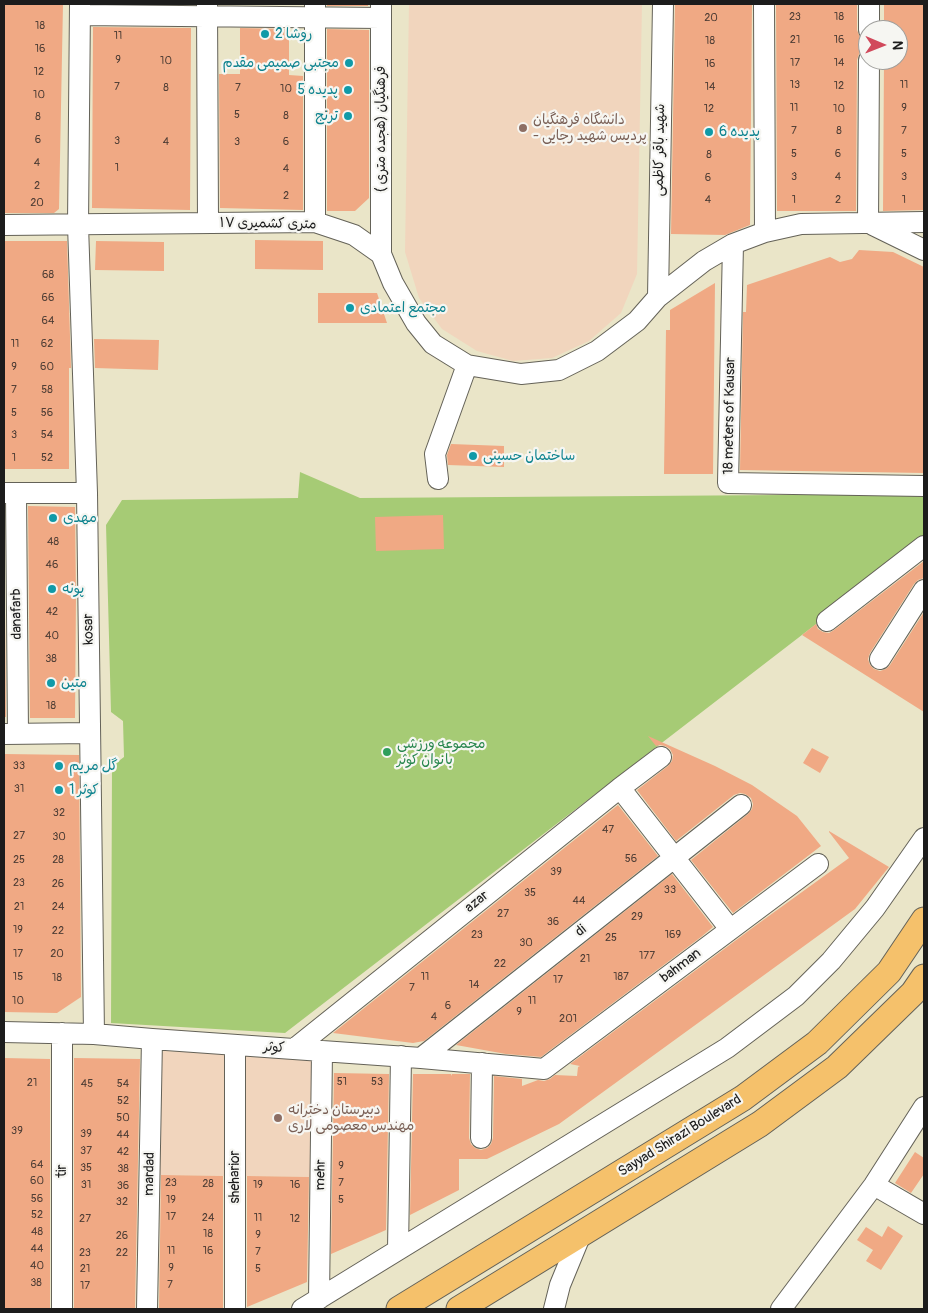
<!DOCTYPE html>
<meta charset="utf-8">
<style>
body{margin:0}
#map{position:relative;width:928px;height:1313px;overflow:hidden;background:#eae5c8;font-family:Pangolin,sans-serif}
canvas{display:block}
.frame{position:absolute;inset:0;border:5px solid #1c1c1c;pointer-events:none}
.north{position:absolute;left:858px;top:20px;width:50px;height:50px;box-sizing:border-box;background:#f6f6f2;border:1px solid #9f9f9c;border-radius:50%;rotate:91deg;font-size:14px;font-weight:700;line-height:20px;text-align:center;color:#1c1c1c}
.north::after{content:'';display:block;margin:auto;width:18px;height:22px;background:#d1495b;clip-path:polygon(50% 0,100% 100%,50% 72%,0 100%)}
</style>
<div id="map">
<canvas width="928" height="1313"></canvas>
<div class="frame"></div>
<div class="north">N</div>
</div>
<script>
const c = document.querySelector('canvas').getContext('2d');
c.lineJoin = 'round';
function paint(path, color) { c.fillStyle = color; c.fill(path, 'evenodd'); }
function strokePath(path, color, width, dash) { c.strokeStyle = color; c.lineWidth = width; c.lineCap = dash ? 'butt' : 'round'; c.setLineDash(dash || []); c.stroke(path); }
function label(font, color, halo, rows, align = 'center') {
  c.font = font + ' Pangolin,"Playpen Sans Arabic",sans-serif'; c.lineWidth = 4.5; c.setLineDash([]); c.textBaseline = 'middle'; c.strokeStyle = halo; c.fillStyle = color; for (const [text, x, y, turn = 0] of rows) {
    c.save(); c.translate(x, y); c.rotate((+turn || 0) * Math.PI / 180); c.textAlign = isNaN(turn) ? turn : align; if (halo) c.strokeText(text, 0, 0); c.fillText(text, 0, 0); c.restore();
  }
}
const built = new Path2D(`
 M409 4H642L637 274 621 313 589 341 552 358 513 361 477 351 442 329 419 298 405 252Z
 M164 1051 227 1053V1176L153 1175 156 1057Z
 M249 1054 315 1056 314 1177 240 1176 242 1060Z`);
const green = new Path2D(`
 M300 472 360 498 924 494V541L285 1033 111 1023 112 766 124 757 123 721 111 712 106 525 122 500 298 498Z`);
const building = new Path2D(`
 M4 4H63L59 209 54 213H4Z
 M327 4H368V6H327Z
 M675 4H752L750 225 725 235 671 234Z
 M776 4H857V30L859 35 861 39V52L859 54 857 60 856 211H777Z
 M884 4H924V210L883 211 884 60H898V30H884Z
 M93 27 191 28 190 210 92 208Z
 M240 28 289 29V75L303 76V210L220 208 219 74H240Z
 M327 29 369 30V198L355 211H327Z
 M255 240 323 241V270L255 269Z
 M4 241H67L71 368H69V469H4Z
 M96 241 164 242V271L95 270Z
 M859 250 893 252 924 267V473L740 470 743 312H746L747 285 830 257 840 262 852 259Z
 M715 283 713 474H664L666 330H670V310Z
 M318 293H377L387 323H318Z
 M94 339 159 340 158 370 95 368Z
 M451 444 504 446V467L448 465 447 455Z
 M4 506 6 717H4Z
 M28 506 75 507 76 596 75 718H30Z
 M443 515 444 549 376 551 375 517Z
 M924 561V578L918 580 914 584 870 653 868 659 870 665 874 669 880 671 886 669 890 665 924 612V712L802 635 816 624 818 629 823 632 829 633 834 630Z
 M648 736 715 766 752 785 797 816 821 846 733 913 691 860 748 814 752 809 753 804 751 798 745 794 740 793 734 795 676 841 637 790 668 766 672 761 673 755 670 749 665 746 660 745 656 746Z
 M812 748 829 757 820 773 803 763Z
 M4 754 79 755 81 997 57 1013 4 1012Z
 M618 805 658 856 424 1041 413 1043 333 1033Z
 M829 831 889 867 855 909 559 1124 487 1159H459V1190L410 1215 413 1074H451L452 1076V1074H470L469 1138 471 1144 475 1148 481 1150 487 1148 491 1144 493 1138 494 1076 522 1079V1086L538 1080 544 1081 550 1079 555 1075 577 1076 578 1067 580 1066 570 1064 755 926 849 858 829 832Z
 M672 874 713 927 701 937 541 1057 506 1054 456 1045Z
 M4 1058 50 1059V1309H4Z
 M74 1058 140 1059 135 1309H74Z
 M334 1073 389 1074 386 1230 331 1254Z
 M915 1152 924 1158V1174L911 1193 895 1183Z
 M161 1175 223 1176V1309H159Z
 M247 1176 309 1177 307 1282 247 1307Z
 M888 1226 903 1236 881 1270 866 1261 873 1250 857 1240 866 1227 882 1237Z`);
const minor = new Path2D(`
 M80 4 78 225 87 493 94 1034
 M207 4 208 223
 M315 4V222
 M381 4V254
 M764 4 765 232
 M80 15 381 18
 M869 30V4
 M868 223 869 60
 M4 225 315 222 354 235 381 254 393 283 416 323 433 344 467 365 521 374 559 370 597 351 637 321 658 297 704 261 733 244 765 232 801 224 924 222
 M873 225 924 250
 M733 244 728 483 924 486
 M658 297 663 4
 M438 479 435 454 467 365
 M4 493H87
 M16 493 18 734
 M827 621 924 546
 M880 659 924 590
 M4 734 90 733
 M620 788 730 929
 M4 1032 94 1034 152 1039 421 1058 544 1069 818 864
 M294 1049 620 788 661 757
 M421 1058 741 805
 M481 1138 482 1063
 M874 1185 924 1214
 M398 1250 401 1056
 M319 1299 322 1051
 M62 1309V1033
 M147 1309 152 1039
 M235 1309V1045
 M302 1309 727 1048 796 996 831 961 875 908 924 838
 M554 1309 560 1285 581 1234
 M781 1309 874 1185 924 1107`);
const major = new Path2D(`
 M399 1309 743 1098 817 1043 889 972 924 920
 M459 1309 760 1124 837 1067 913 993 924 977`);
const markers = [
 [265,34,5,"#0f9aa8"],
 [349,63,5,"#0f9aa8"],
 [348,90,5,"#0f9aa8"],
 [348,116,5,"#0f9aa8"],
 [523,128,5,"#8d6e63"],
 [709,132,5,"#0f9aa8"],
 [350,308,5,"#0f9aa8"],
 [473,456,5,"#0f9aa8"],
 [53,518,5,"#0f9aa8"],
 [52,589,5,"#0f9aa8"],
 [51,683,5,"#0f9aa8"],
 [387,752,5,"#2e9e5b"],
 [59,766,5,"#0f9aa8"],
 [59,790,5,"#0f9aa8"],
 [278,1118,5,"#8d6e63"]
];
const numberNames = [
 ["23",795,17],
 ["18",839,17],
 ["20",711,18],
 ["18",40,26],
 ["11",118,36],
 ["21",795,40],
 ["16",839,40],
 ["18",710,41],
 ["16",40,49],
 ["9",118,60],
 ["10",166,61],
 ["17",795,63],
 ["14",839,63],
 ["16",710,64],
 ["12",39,72],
 ["13",795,85],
 ["11",904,85],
 ["12",839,86],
 ["7",117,87],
 ["14",710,87],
 ["8",166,88],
 ["7",238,88],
 ["10",286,89],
 ["10",39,95],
 ["11",794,108],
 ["9",904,108],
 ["12",709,109],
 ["10",839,109],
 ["5",237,115],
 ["8",286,116],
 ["8",38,117],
 ["7",794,131],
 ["8",839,131],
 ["7",904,131],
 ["6",38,140],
 ["3",117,141],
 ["4",166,142],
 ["3",237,142],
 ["6",286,142],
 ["5",794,154],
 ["6",838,154],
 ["5",904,154],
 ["8",709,155],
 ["4",37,163],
 ["1",117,168],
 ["4",286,169],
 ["3",794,177],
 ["4",838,177],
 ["3",904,177],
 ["6",708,178],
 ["2",37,186],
 ["2",286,196],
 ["4",708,200],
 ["1",794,200],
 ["2",838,200],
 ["1",904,200],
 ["20",37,203],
 ["68",48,275],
 ["66",48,298],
 ["64",48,321],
 ["11",15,344],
 ["62",47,344],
 ["9",14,367],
 ["60",47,367],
 ["7",14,390],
 ["58",47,390],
 ["5",14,413],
 ["56",47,413],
 ["3",14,435],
 ["54",47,435],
 ["1",14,458],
 ["52",47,458],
 ["48",53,542],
 ["46",52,565],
 ["42",52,612],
 ["40",52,636],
 ["38",51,659],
 ["18",51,706],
 ["33",19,766],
 ["31",19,789],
 ["32",59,813],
 ["47",608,830],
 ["27",19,836],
 ["30",59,837],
 ["56",631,859],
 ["25",19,860],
 ["28",58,860],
 ["39",556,872],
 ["23",19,883],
 ["26",58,884],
 ["33",670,890],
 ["35",530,893],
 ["44",579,901],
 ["21",19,907],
 ["24",58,907],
 ["27",503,914],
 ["29",637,917],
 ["36",553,922],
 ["19",18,930],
 ["22",58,931],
 ["23",477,935],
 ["169",673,935],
 ["25",611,938],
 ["30",526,943],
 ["17",18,954],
 ["20",57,954],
 ["177",647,956],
 ["21",585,959],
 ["22",500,964],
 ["15",18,977],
 ["11",425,977],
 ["187",621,977],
 ["18",57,978],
 ["17",558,980],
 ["14",474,985],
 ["7",412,988],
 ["10",18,1001],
 ["11",532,1001],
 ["6",448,1006],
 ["9",519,1012],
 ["4",434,1017],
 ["201",568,1019],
 ["51",342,1082],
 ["53",377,1082],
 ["21",32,1083],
 ["45",87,1084],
 ["54",123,1084],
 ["52",123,1101],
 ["50",123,1118],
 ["39",17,1131],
 ["39",86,1134],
 ["44",123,1135],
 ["37",86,1151],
 ["42",123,1152],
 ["64",37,1165],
 ["9",341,1166],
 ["35",86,1168],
 ["38",123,1169],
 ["60",37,1181],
 ["23",171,1183],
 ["7",341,1183],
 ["28",208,1184],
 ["31",86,1185],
 ["19",258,1185],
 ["16",295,1185],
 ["36",123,1186],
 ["56",37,1199],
 ["19",171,1200],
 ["5",341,1200],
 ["32",122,1202],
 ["52",37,1215],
 ["17",171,1217],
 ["24",208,1218],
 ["11",258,1218],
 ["27",85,1219],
 ["12",295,1219],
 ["48",37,1232],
 ["18",208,1234],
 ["9",258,1235],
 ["26",122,1236],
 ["44",37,1249],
 ["11",171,1251],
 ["16",208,1251],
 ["7",258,1252],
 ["23",85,1253],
 ["22",122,1253],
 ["40",37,1266],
 ["9",171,1268],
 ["21",85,1269],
 ["5",258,1269],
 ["38",36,1283],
 ["7",170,1285],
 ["17",85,1286]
];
const cultureNames = [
 ["روشا 2",275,34],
 ["مجتبی صمیمی مقدم",339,63,"right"],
 ["پدیده 5",338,90,"right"],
 ["ترنج",338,116,"right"],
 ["پدیده 6",719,132],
 ["مجتمع اعتمادی",360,308],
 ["ساختمان حسینی",483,456],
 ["مهدی",63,518],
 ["پونه",62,589],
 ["متین",61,683],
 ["گل مریم",69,766],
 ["کوثر 1",69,790]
];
const educationNames = [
 ["دانشگاه فرهنگیان",533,120],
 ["- پردیس شهید رجایی",533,136],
 ["دبیرستان دخترانه",288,1110],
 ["مهندس معصومی لاری",288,1126]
];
const streetNames = [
 ["فرهنگیان (هجده متری )",381,129,-90],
 ["شهید باقر کاظمی",660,150,-89],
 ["۱۷ متری کشمیری",268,224,1],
 ["18 meters of Kausar",730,416,-89],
 ["danafarb",17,614,-91],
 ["kosar",89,629,-91],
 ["azar",477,902,-39],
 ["di",581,931,-38],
 ["bahman",681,966,-37],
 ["کوثر",274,1048,4],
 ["Sayyad Shirazi Boulevard",680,1136,-32],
 ["tir",62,1171,-90],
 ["mardad",150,1174,-89],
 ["mehr",321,1175,-89],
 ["sheharior",235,1177,-90]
];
const leisureNames = [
 ["مجموعه ورزشی",397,744],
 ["بانوان کوثر",397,760]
];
paint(built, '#f1d5bd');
paint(green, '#a6cb75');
paint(building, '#f0a984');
strokePath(minor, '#646258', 22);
strokePath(major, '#646258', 27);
strokePath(minor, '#fff', 20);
strokePath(major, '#f5c16b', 25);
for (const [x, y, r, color] of markers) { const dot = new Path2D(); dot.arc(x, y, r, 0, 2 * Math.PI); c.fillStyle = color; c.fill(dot); strokePath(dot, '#f6f6f2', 2); }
label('11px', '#513f36', null, numberNames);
label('14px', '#0d838f', '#f6f6f2', cultureNames, 'left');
label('14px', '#785e54', '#f6f6f2', educationNames, 'left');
label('14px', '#1c1c1c', '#f6f6f2', streetNames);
label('14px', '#27864d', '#f6f6f2', leisureNames, 'left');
</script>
